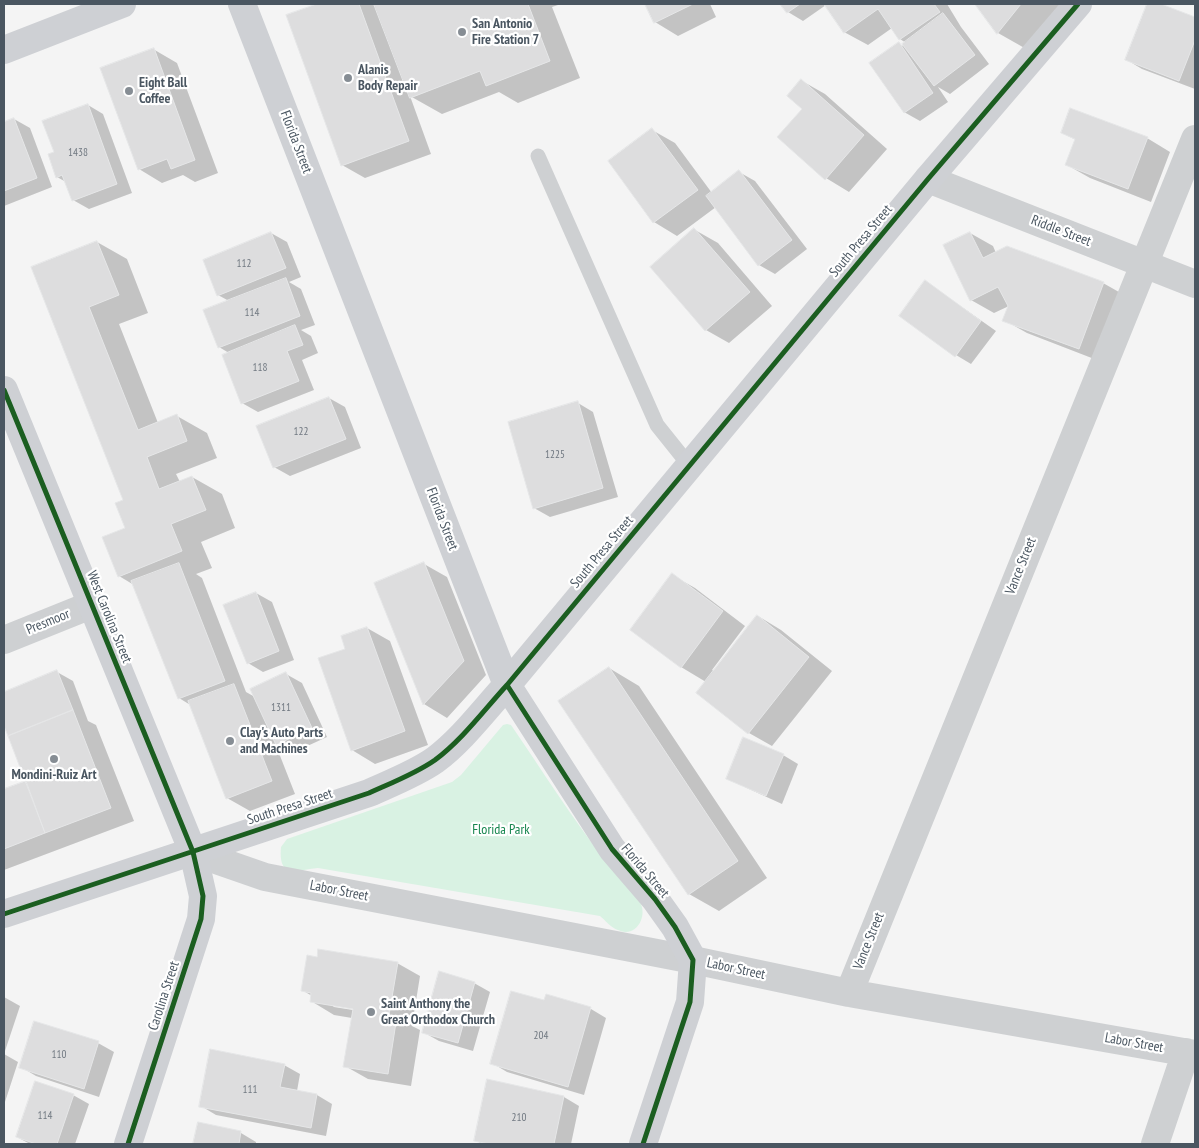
<!DOCTYPE html>
<style>
body{margin:0}
#map{position:relative;width:1199px;height:1148px;overflow:hidden;background:#f4f4f4;font-family:"PT Sans Narrow",sans-serif}
canvas{display:block}
.frame{position:absolute;inset:0;border:5px solid #4a5661;pointer-events:none}
</style>
<div id="map">
<canvas width="1199" height="1148"></canvas>
<div class="frame"></div>
</div>
<script>
const c = document.querySelector('canvas').getContext('2d');
c.lineJoin = 'round';
function paint(path, color) { c.fillStyle = color; c.fill(path, 'evenodd'); }
function strokePath(path, color, width, dash) { c.strokeStyle = color; c.lineWidth = width; c.lineCap = dash ? 'butt' : 'round'; c.setLineDash(dash || []); c.stroke(path); }
function label(font, color, halo, rows, align = 'center') {
  c.font = font + ' "PT Sans Narrow",sans-serif'; c.lineWidth = 4.5; c.setLineDash([]); c.textBaseline = 'middle'; c.strokeStyle = halo; c.fillStyle = color; for (const [text, x, y, turn = 0] of rows) {
    c.save(); c.translate(x, y); c.rotate((+turn || 0) * Math.PI / 180); c.textAlign = isNaN(turn) ? turn : align; if (halo) c.strokeText(text, 0, 0); c.fillText(text, 0, 0); c.restore();
  }
}
const green = new Path2D(`
 M507 724 511 725C542 770 571 817 605 860 615 872 636 890 641 904 647 919 635 938 618 930 611 928 605 920 600 916L318 868C297 870 278 880 281 847L287 839 452 782 461 775 503 725Z`);
const shadow = new Path2D(`
 M320 4H561L552 7 580 78 518 103 499 92 442 114 410 96 431 154 365 178 342 165 288 16Z
 M646 4H710L716 17 678 36 655 22Z
 M782 4H947L961 27 989 64 950 94 938 87 948 102 920 121 904 112 899 44 902 46 906 43 900 39 892 28 868 45 844 32 826 5 803 21 788 12Z
 M977 4H1065L1028 50 998 33Z
 M1149 4H1158L1195 18V89L1142 69 1127 60Z
 M153 49 177 63 218 173 195 182 183 175 162 183 139 169Z
 M802 81 825 94 887 149 849 192 826 178 803 109Z
 M88 105 103 114 132 193 89 209 73 200 66 182 57 177 56 152Z
 M14 119 30 128 52 187 4 206V123Z
 M652 130 675 143 712 193 739 172 755 181 807 249 775 274 759 265 716 207 677 236 654 222Z
 M1062 133 1147 138 1170 152 1151 202 1090 178 1067 165 1076 140Z
 M695 230 718 243 772 306 729 343 706 330Z
 M271 233 287 242 301 277 289 282 301 289 315 325 301 330 311 336 318 353 302 360 314 390 258 412 242 403 229 353 219 347 229 301 218 295Z
 M970 233 993 246 996 253 1103 283 1126 296 1102 362 1027 333 1004 320 1009 306 994 313 971 300Z
 M97 242 127 259 148 313 119 324 158 423 177 416 207 433 217 458 176 474 180 482 192 477 222 494 235 528 201 542 212 568 196 574 202 578 246 692 255 697 286 674 302 683 327 737 292 753 275 743 295 794 250 811 227 798 192 706 179 698 134 585 119 576 127 529 125 500 33 268Z
 M925 281 996 331 971 364 956 355Z
 M329 398 345 407 361 448 290 476 274 467Z
 M578 403 593 412 618 497 550 517 534 508Z
 M424 564 447 577 486 675 447 718 424 704 376 583Z
 M672 575 695 588 745 626 712 670 714 671 758 616 781 630 832 671 772 746 749 733 706 682 681 667Z
 M256 593 272 602 294 660 263 672 248 663Z
 M367 628 390 641 428 745 375 764 352 750 347 650Z
 M609 668 639 686 767 878 719 911 689 894Z
 M57 672 73 681 88 721 96 725 134 821 4 870V791L28 782 4 723V694Z
 M783 755 798 764 782 804 727 779Z
 M397 963 420 976 412 1026 420 1030 411 1086 368 1079 345 1066 352 1018 334 1015 311 1001 312 996 302 990ZM331 1004 359 1009V1011L334 1007Z
 M474 983 490 992 473 1051 439 1041 423 1032Z
 M546 996 591 1009 606 1018 584 1095 507 1072 492 1063 544 1002Z
 M4 997 20 1006 4 1054 18 1062 4 1105Z
 M98 1043 114 1052 99 1097 36 1076 21 1067Z
 M284 1065 300 1074 297 1091 317 1095 332 1104 326 1136 216 1115 201 1106Z
 M73 1095 89 1104 75 1144H30L17 1137Z
 M564 1097 579 1106 571 1144H482L475 1140Z
 M199 1124 241 1133 256 1142V1144H195Z`);
const building = new Path2D(`
 M317 4H359L409 141 341 166 286 15Z
 M374 4H528L550 61 486 86 480 71 410 98Z
 M645 4H693L654 23Z
 M780 4H800L787 13Z
 M824 4H934L940 12 899 40 878 9 844 33Z
 M975 4H1021L997 34Z
 M1147 4H1161L1195 17V40L1179 81 1125 60Z
 M943 13 975 55 934 86 902 44Z
 M899 42 933 93 904 113 869 63Z
 M154 48 195 160 171 169 167 159 138 170 100 68Z
 M801 79 864 135 825 180 777 137 802 109 787 96Z
 M88 104 117 184 72 201 62 175 56 178 48 154 54 152 42 121Z
 M1070 108 1148 137 1128 189 1065 165 1075 139 1061 133Z
 M14 118 37 178 4 191V122Z
 M652 128 698 190 653 223 608 161Z
 M739 170 792 240 758 266 706 196Z
 M694 228 750 292 705 331 650 267Z
 M271 232 286 268 217 296 203 260Z
 M970 232 983 258 1007 246 1104 282 1079 349 1002 321 1008 306 998 287 970 301 943 245Z
 M97 241 119 295 89 307 138 430 177 414 187 441 147 457 159 489 192 476 206 510 171 524 182 551 118 577 102 537 125 528 115 503 123 500 31 267Z
 M286 278 300 316 218 348 203 310Z
 M925 280 981 321 955 357 899 316Z
 M295 325 303 345 287 351 299 381 241 404 222 355Z
 M329 397 346 439 273 468 256 426Z
 M578 401 603 488 533 509 508 422Z
 M424 562 464 661 423 705 374 583Z
 M179 563 225 681 178 699 131 581Z
 M672 573 723 611 681 668 630 630Z
 M256 592 279 651 247 664 223 605Z
 M757 615 809 657 748 734 696 693Z
 M367 627 405 731 351 751 318 658 345 649 341 636Z
 M609 667 738 861 688 895 558 701Z
 M57 670 73 710 8 736 4 726V692Z
 M286 672 312 728 276 745 250 689Z
 M234 684 272 781 226 799 188 701Z
 M73 710 111 808 45 833 8 736Z
 M743 737 784 754 766 796 726 779Z
 M26 781 45 833 4 849V789Z
 M318 949 398 962 389 1015 397 1016 388 1074 343 1067 353 1009 310 1002 311 993 301 991 307 955 317 957Z
 M439 971 475 982 458 1043 422 1033Z
 M511 991 544 1000 546 994 591 1007 568 1087 490 1064Z
 M34 1021 99 1041 84 1089 19 1068Z
 M210 1049 285 1064 280 1087 317 1094 311 1128 199 1107Z
 M487 1079 564 1096 554 1144H489L474 1141Z
 M35 1081 74 1094 57 1144H36L16 1137Z
 M198 1122 241 1131 239 1144H193Z`);
const lane = new Path2D(`
 M538 156 657 425 689 465`);
const street = new Path2D(`
 M928 179 1195 284
 M4 640 91 605
 M193 852 265 877 693 960 849 993 1195 1054
 M849 993 1195 139
 M1155 1144 1186 1052`);
const secondary = new Path2D(`
 M242 4 507 685 612 849 655 899 675 927 693 960 690 1002 643 1144
 M4 50 122 4
 M4 390 193 852 203 896 201 919 128 1144
 M4 914 369 793C391 783 415 774 435 760 462 740 484 710 507 685L928 179 1078 4`);
const cycleway = new Path2D(`
 M4 390 193 852 203 896 201 919 128 1144
 M507 685 612 849 655 899 675 927 693 960 690 1002 643 1144
 M4 914 369 793C391 783 415 774 435 760 462 740 484 710 507 685L928 179 1078 4`);
const markers = [
 [462,32,5,"#868d94"],
 [348,78,5,"#868d94"],
 [129,91,5,"#868d94"],
 [230,741,5,"#868d94"],
 [54,759,5,"#868d94"],
 [371,1012,5,"#868d94"]
];
const numberNames = [
 ["1438",78,153],
 ["112",244,264],
 ["114",252,313],
 ["118",260,368],
 ["122",301,432],
 ["1225",555,455],
 ["1311",281,708],
 ["204",541,1036],
 ["110",59,1055],
 ["111",250,1090],
 ["114",45,1116],
 ["210",519,1118]
];
const poiNames = [
 ["San Antonio",472,24],
 ["Fire Station 7",472,40],
 ["Alanis",358,70],
 ["Body Repair",358,86],
 ["Eight Ball",139,83],
 ["Coffee",139,99],
 ["Clay's Auto Parts",240,733],
 ["and Machines",240,749],
 ["Mondini-Ruiz Art",54,775,"center"],
 ["Saint Anthony the",381,1004],
 ["Great Orthodox Church",381,1020]
];
const streetNames = [
 ["Florida Street",296,142,69],
 ["Riddle Street",1061,231,21],
 ["South Presa Street",861,241,-50],
 ["Florida Street",442,519,69],
 ["South Presa Street",602,552,-50],
 ["Vance Street",1021,566,-68],
 ["West Carolina Street",109,617,68],
 ["Presmoor",48,622,-22],
 ["South Presa Street",290,807,-18],
 ["Florida Street",645,871,50],
 ["Labor Street",339,891,11],
 ["Vance Street",869,941,-68],
 ["Labor Street",736,969,12],
 ["Carolina Street",164,996,-72],
 ["Labor Street",1134,1043,10]
];
const parkNames = [
 ["Florida Park",501,830]
];
paint(green, '#d9f2e3');
paint(shadow, '#0003');
paint(building, '#ddddde');
strokePath(building, '#e5e6e7', 1);
strokePath(lane, '#ced0d2', 15);
strokePath(street, '#ced0d2', 28);
strokePath(secondary, '#ced0d4', 28);
strokePath(cycleway, '#1b5e20', 5);
for (const [x, y, r, color] of markers) { const dot = new Path2D(); dot.arc(x, y, r, 0, 2 * Math.PI); c.fillStyle = color; c.fill(dot); strokePath(dot, '#fff', 2); }
label('11px', '#707881', null, numberNames);
label('bold 14px', '#4a5661', '#fff', poiNames, 'left');
label('14px', '#4a5661', '#fff', streetNames);
label('14px', '#17864f', '#fff', parkNames);
</script>
